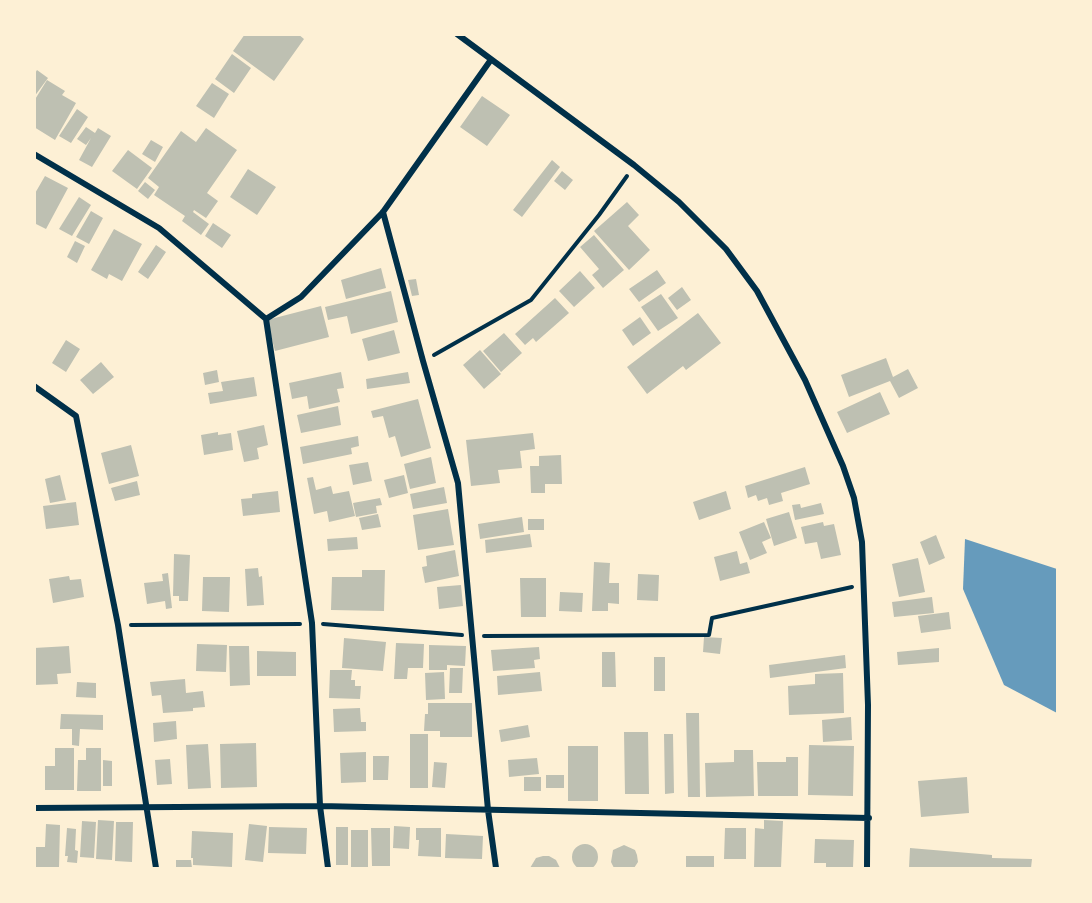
<!DOCTYPE html>
<style>
body{margin:0}
#map{position:relative;width:1092px;height:903px;overflow:hidden;background:#fdf0d5;font-family:Barlow,sans-serif}
canvas{display:block}
.frame{position:absolute;inset:0;border:36px solid #fdf0d5;pointer-events:none}
</style>
<div id="map">
<canvas width="1092" height="903"></canvas>
<div class="frame"></div>
</div>
<script>
const c = document.querySelector('canvas').getContext('2d');
c.lineJoin = 'round';
function paint(path, color) { c.fillStyle = color; c.fill(path, 'evenodd'); }
function strokePath(path, color, width, dash) { c.strokeStyle = color; c.lineWidth = width; c.lineCap = dash ? 'butt' : 'round'; c.setLineDash(dash || []); c.stroke(path); }
const water = new Path2D(`
 M965 539 1057 569V713L1004 685 963 589Z`);
const building = new Path2D(`
 M245 34H298L304 39 274 81 233 51Z
 M232 54 251 68 234 93 215 79Z
 M37 70 48 78 34 97V75Z
 M47 80 65 91 62 95 76 103 55 140 34 127V101Z
 M212 83 229 94 214 118 196 106Z
 M482 96 510 115 487 146 460 127Z
 M77 109 88 117 71 143 59 136Z
 M86 127 95 133 98 128 111 136 92 167 79 160 91 138 86 145 77 139Z
 M206 128 237 150 207 193 218 201 206 218 194 210 193 212 209 224 201 235 182 221 185 216 154 195 159 187 148 178 181 131 196 142Z
 M151 140 163 147 155 162 142 154Z
 M128 150 152 168 137 189 112 171Z
 M552 160 560 167 522 217 513 210Z
 M248 169 276 187 257 215 230 197Z
 M562 171 573 180 565 190 554 181Z
 M45 176 68 188 46 229 34 223V195Z
 M145 182 155 190 148 199 138 191Z
 M79 197 91 205 72 236 59 229Z
 M627 202 639 215 628 226 650 250 629 270 594 231Z
 M91 211 103 218 89 244 76 237Z
 M213 223 231 235 222 248 205 236Z
 M114 229 142 244 122 281 109 274 107 279 91 270Z
 M594 235 624 270 603 288 592 275 599 269 580 247Z
 M75 241 85 246 77 263 67 257Z
 M156 245 166 252 148 279 138 272Z
 M381 268 386 288 346 299 341 280Z
 M657 270 666 283 639 302 629 289Z
 M580 271 595 288 574 307 559 291Z
 M416 279 419 295 412 296 408 280Z
 M682 287 691 300 677 310 668 298Z
 M391 291 398 322 351 334 347 316 328 320 325 307Z
 M661 294 678 318 658 331 641 307Z
 M555 298 569 313 536 342 533 338 525 345 515 334Z
 M321 306 329 337 275 351 267 320Z
 M698 313 721 343 686 370 683 366 647 394 627 367Z
 M640 317 651 333 633 346 622 330Z
 M394 330 400 353 368 361 362 339Z
 M504 333 522 353 501 372 483 351Z
 M66 340 80 349 66 372 52 363Z
 M480 350 501 374 484 389 463 365Z
 M886 358 893 377 908 369 918 388 899 398 890 381 849 397 841 375Z
 M101 362 114 377 93 394 80 380Z
 M217 370 219 382 205 385 203 373Z
 M341 372 344 388 337 389 340 402 309 409 307 396 292 399 289 383Z
 M408 372 410 383 367 389 366 379Z
 M254 377 257 396 210 404 208 393 223 391 221 382Z
 M880 392 890 414 847 433 837 412Z
 M418 399 431 448 401 457 395 436 389 438 383 416 373 418 371 411Z
 M338 406 341 425 301 433 297 415Z
 M264 425 268 445 257 448 259 459 244 462 237 431Z
 M218 432V435L231 433 233 450 204 455 201 435Z
 M533 433 535 449 520 451 522 468 498 470 500 483 471 486 466 440Z
 M358 436 359 446 351 448 352 454 303 464 300 447Z
 M131 445 139 476 109 484 101 453Z
 M561 455 562 484H545V493H531L530 466H539V456Z
 M431 457 436 483 410 489 404 464Z
 M368 462 372 481 353 485 349 465Z
 M805 467 810 484 781 493 783 501 769 505 767 498 758 501 756 495 748 498 745 486Z
 M60 475 66 500 50 503 45 479Z
 M404 475 408 493 389 498 384 480Z
 M313 477 316 490 331 486 333 494 349 491 355 516 329 522 327 511 314 514 307 478Z
 M137 481 140 495 115 501 111 488Z
 M444 487 447 503 413 509 410 494Z
 M278 491 280 512 243 516 241 499 252 498V494Z
 M726 491 731 509 699 520 693 502Z
 M380 498 382 505 376 506 377 513 356 517 353 503Z
 M76 502 79 525 46 529 43 506Z
 M821 503 824 514 795 520 792 505 800 504 801 508Z
 M448 509 454 545 418 550 413 515Z
 M789 512 797 538 774 546 766 519Z
 M378 514 381 527 362 530 359 518Z
 M522 517 524 532 480 539 478 524Z
 M528 519H544V530H528Z
 M764 522 771 538 762 542 767 553 750 560 739 532Z
 M823 522 824 526 834 524 841 555 821 559 817 542 805 544 801 527Z
 M530 534 532 547 486 553 485 540Z
 M936 535 945 558 929 565 920 542Z
 M357 537 358 549 328 551 327 539Z
 M455 550 459 576 425 583 422 567 427 566 426 556Z
 M737 551 740 564 747 562 750 573 720 581 714 557Z
 M174 554 190 555 188 601H179V596H173Z
 M918 558 925 592 899 597 892 564Z
 M594 562 610 563 609 583H619V604L608 603V611H592Z
 M258 568 259 577 262 576 264 605 247 606 245 569Z
 M362 570H385L384 611 331 610 332 577H362Z
 M168 573 172 608 166 609 165 601 147 604 144 583 163 581 162 574Z
 M638 574 659 575 658 601 637 600Z
 M69 576 70 580 81 579 84 597 53 603 49 579Z
 M203 577H230L229 612 202 611Z
 M520 578H546V617H521Z
 M461 585 463 606 439 609 437 587Z
 M560 592 583 593 582 612 559 611Z
 M932 597 934 613 894 617 892 602Z
 M949 612 951 629 921 633 918 616Z
 M704 637 722 638 720 654 703 652Z
 M344 638 386 642 383 671 342 668Z
 M396 643 424 644 423 668H408L407 679H394Z
 M197 644 227 645 226 672 196 671Z
 M429 645 466 646 465 666 447 665V670H429Z
 M69 646 71 673 57 674 58 684 34 685V648Z
 M229 646H249L250 685 230 686Z
 M539 647 540 659 534 660 535 668 493 671 491 650Z
 M939 648V662L898 665 897 652Z
 M257 651 296 652V676H257Z
 M602 652H615L616 687H602Z
 M845 655 846 668 770 678 769 665Z
 M654 657H665V691H654Z
 M450 668H463L462 693H449Z
 M330 670H352L351 680H355V686H361L360 699 329 698Z
 M444 672 445 699 426 700 425 673Z
 M540 672 542 691 498 695 497 676Z
 M843 673 844 713 789 715 788 686 815 684V674Z
 M185 679 186 693 203 691 205 707 193 708V711L163 713 161 695 152 696 150 682Z
 M77 682 96 683V698L76 697Z
 M428 703H472V737H440V731H424L425 714H428Z
 M360 708 361 722H366V731L334 732 333 709Z
 M686 713H699L700 797H688Z
 M61 714 103 715V730L80 729 79 746 72 745V729H60Z
 M851 717 852 740 823 742 822 720Z
 M176 721 177 739 154 742 153 723Z
 M528 725 530 737 501 742 499 730Z
 M624 732H648L649 794H625Z
 M410 734H428V788H410Z
 M664 734H673L674 793 665 794Z
 M256 743 257 787 221 788 220 744Z
 M208 744 211 788 188 789 186 745Z
 M809 745 854 746 853 796 808 795Z
 M568 746H598V801H568Z
 M55 748H74V790H45V766H55Z
 M86 748H101V791H77L78 760H86Z
 M734 750H753L754 796 706 797 705 763 734 762Z
 M366 752V782L341 783 340 753Z
 M373 756H389L388 780H373Z
 M786 757H798V796H758L757 762H786Z
 M537 758 539 774 509 777 508 760Z
 M170 759 172 784 157 785 155 760Z
 M103 760 112 761V786H103Z
 M434 762 447 763 445 788 432 787Z
 M546 775H564V788H546Z
 M524 777H541V791H524Z
 M967 777 969 813 921 817 918 781Z
 M98 820 114 821 112 860 96 859Z
 M764 820 783 821 781 868H754L755 828 764 829Z
 M82 821 96 822 94 858 80 857Z
 M116 822H133L132 862 115 861Z
 M46 824 60 825 59 868H34L36 847H45Z
 M249 824 267 826 263 862 245 860Z
 M394 826 410 827 409 849 393 848Z
 M269 827 307 828 306 854 268 853Z
 M336 827H348V865H336Z
 M67 828 76 829 75 850 78 851 77 863 67 862 68 856H65Z
 M371 828H390V866H372Z
 M416 828H441V857L418 856 419 840H416Z
 M725 828H746V859H724Z
 M351 830H368V868L351 867Z
 M192 831 233 833 232 867 193 865V858H191Z
 M446 834 483 836 482 859 445 858Z
 M815 839 854 840 853 868H826V863H814Z
 M572 857a13 13 0 1 1 26 0a13 13 0 1 1-26 0Z
 M624 845 635 850 637 855 638 862 634 868H614L611 862 613 850Z
 M910 848 992 855V858L1032 859 1031 868H909Z
 M543 856H549L556 860 560 868H530L536 858Z
 M686 856H714V868H686Z
 M176 860H191L192 868H176Z`);
const path = new Path2D(`
 M434 355 531 300 599 215 627 176
 M323 624 462 635
 M131 625 300 624
 M484 636 709 635 712 618 852 587`);
const minor = new Path2D(`
 M457 34 634 165 679 202 726 249 757 291 805 380 843 466 854 498 862 542 868 705 867 868
 M34 154 159 228 266 319 312 623 320 806 328 868
 M383 212 423 361 458 483 488 810 496 868
 M266 319 301 297 383 212 490 61
 M34 386 76 416 118 625 156 868
 M34 808 320 806 869 818`);
paint(water, '#669bbc');
paint(building, '#bec0b2');
strokePath(path, '#003049', 4);
strokePath(minor, '#003049', 6);
</script>
